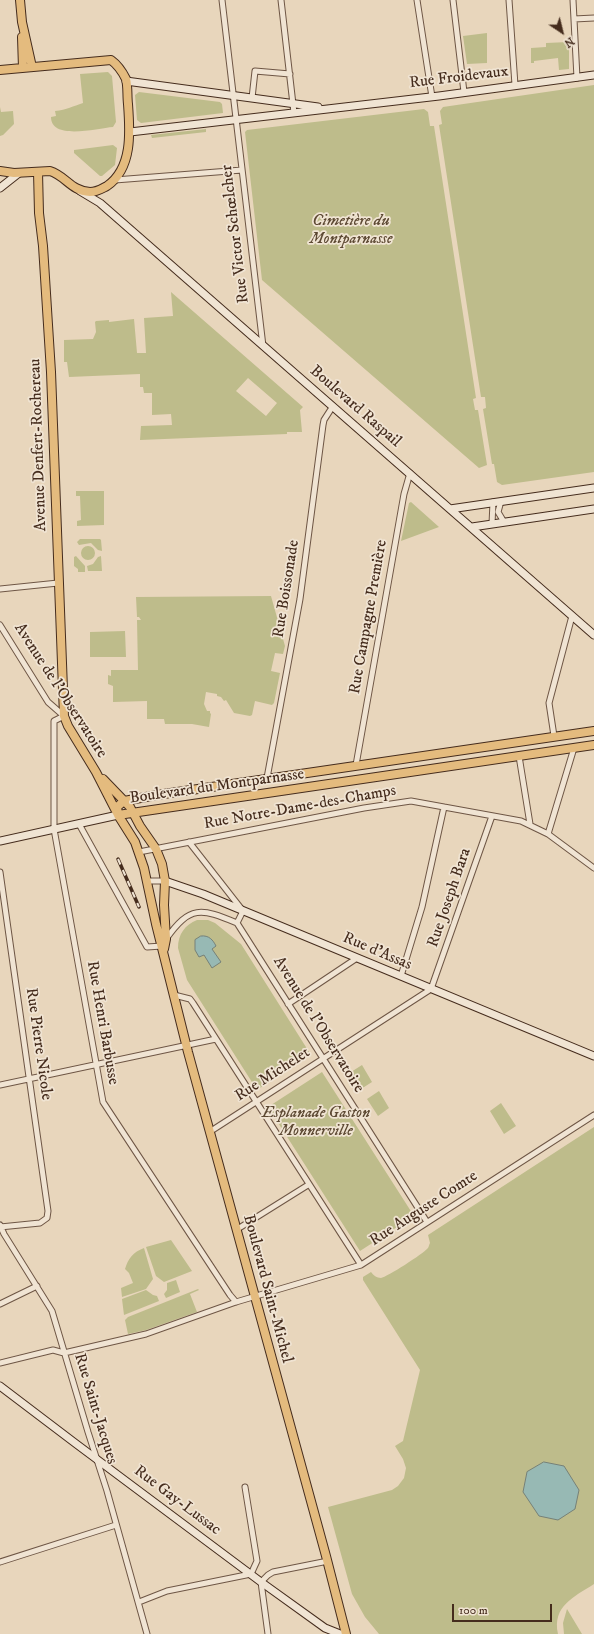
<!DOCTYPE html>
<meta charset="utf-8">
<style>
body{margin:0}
#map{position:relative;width:594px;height:1634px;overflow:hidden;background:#e8d6bc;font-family:"IM FELL DW Pica",serif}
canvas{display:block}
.north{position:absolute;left:542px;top:12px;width:40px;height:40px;-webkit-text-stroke:3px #f0e4d3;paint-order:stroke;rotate:145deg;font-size:11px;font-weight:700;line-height:16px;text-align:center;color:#452c1d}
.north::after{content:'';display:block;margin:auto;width:14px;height:18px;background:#452c1d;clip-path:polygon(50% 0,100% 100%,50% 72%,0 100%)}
.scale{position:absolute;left:452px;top:1604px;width:100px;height:18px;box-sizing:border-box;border:2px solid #452c1d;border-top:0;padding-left:5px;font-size:12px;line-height:14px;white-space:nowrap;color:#452c1d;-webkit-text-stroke:3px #f0e4d3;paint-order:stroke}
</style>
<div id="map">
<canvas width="594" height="1634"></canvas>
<div class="north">N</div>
<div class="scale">100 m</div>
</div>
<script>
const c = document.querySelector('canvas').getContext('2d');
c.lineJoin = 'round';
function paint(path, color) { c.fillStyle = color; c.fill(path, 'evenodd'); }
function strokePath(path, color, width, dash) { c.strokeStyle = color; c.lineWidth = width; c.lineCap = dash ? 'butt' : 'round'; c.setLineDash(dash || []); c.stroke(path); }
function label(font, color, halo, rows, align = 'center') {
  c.font = font + ' "IM FELL DW Pica",serif'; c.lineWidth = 3.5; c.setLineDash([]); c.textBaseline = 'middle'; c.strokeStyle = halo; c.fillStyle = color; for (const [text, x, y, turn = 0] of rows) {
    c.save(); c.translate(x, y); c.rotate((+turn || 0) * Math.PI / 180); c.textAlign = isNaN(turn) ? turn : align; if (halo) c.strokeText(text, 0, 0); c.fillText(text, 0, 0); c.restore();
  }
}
const green = new Path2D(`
 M487 33V63L467 64 463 36Z
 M569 42V69L559 70 558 58 534 61V63H531V48L546 47V43Z
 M108 72 112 76 116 122 113 127C98 128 51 141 51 117L56 116 55 111C67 110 73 106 83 103L80 74Z
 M594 85V472L502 485 497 482 494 464H492L483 409 486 408 485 397H481L439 125 442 124 440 111 443 107Z
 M139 92 220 102 222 104 223 113 141 123 137 120 135 95Z
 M0 107 1 112 13 111 14 124 3 135 0 136Z
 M424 109 428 112 430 126H434L476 398 473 399 475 410H478L487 465 479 468 262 280 245 132 247 130Z
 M206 129V132L152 138 151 135Z
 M113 145 117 148 115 165 102 176H100L74 153V150Z
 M171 292 303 407 300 410 302 432H287V434L140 440 141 426 172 425 171 414 152 415V393H144L143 387H140V374L69 377 67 362H64V340L93 339 96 332 95 322 96 321 109 320V322L134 319 137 353H146L144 318 173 316ZM248 378 277 403 266 416 236 391Z
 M76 491H104V525L77 526V521L81 520 80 496H76Z
 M411 502 439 527 401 541 409 503Z
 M80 539H100L101 540 102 551 98 550 91 543 79 545 77 542Z
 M81 553a7 7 0 1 1 14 0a7 7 0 1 1-14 0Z
 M76 556 85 566V572H78V569L74 566V557Z
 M101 556 102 571H88L87 566 93 564 98 557Z
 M271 596 285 646 283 654 275 653 271 671 280 673 274 703 272 705 255 701 252 715 250 716 234 713 226 700 224 701 221 697 217 696V694L206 692 204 704 207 711H210V713L211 714 209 727 192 724H165L164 719H147V701L113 702V686L108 684V675L111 676V670H138L137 620H141L139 617H137L136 597Z
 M125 631 126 657H90V632Z
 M197 920H208L215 923 241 944 311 1055 257 1090 187 980 178 948C178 934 185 925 197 920Z
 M362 1065 372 1082 361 1089 351 1072Z
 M322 1072 414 1216 360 1251 268 1107Z
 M379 1091 389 1108 378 1116 367 1099Z
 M501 1103 516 1126 504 1134 490 1111Z
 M594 1127V1584C574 1597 552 1606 558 1634H379L365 1617 352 1594 328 1507 392 1490 398 1486 404 1478 406 1468 403 1459 395 1446 403 1441 420 1370 363 1280V1277L371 1272C373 1275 377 1278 381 1278 387 1277 423 1254 428 1248 429 1246 429 1245 430 1243L428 1235Z
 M171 1240 192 1271 164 1282 156 1276 146 1247Z
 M144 1248 153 1279 146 1289 122 1297 121 1288 133 1283 129 1273 125 1269C128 1259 133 1252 144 1248Z
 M176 1280 180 1292 166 1298 164 1294 167 1290V1283Z
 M198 1289 199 1290 190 1294 197 1312 146 1330 128 1334 125 1320 128 1317Z
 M146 1290 153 1295 157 1296 159 1301 124 1315 122 1299Z
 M567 1609 582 1634H564L563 1623Z`);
const water = new Path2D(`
 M201 936C209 935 213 940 216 946L212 949 221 962 212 968 204 955 199 957 195 950V940Z
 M544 1462 564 1466 579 1490 575 1509 558 1520 539 1516 523 1492 527 1472Z`);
const street = new Path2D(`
 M222 0 263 346
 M281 0 294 113
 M417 0 432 97
 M453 0 464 92
 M509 0 515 85
 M573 0 577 78
 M574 19 594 18
 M252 98 255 71 290 74
 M115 180 242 170
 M501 501 498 512 504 522
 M492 524 493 502
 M0 589 58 583
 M0 625 48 702 64 716 54 721V829L103 1102 230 1295 236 1302
 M554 736 549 703 572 616
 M519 756 530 824
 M356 765 404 494 410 473
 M267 778 300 599 323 425 324 420 333 406
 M79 824 147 947 162 946
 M548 834 574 748
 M189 842 243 911 237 923
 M139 852 364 808 411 801 521 821 548 834 594 868
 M0 872 48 1211 47 1218 40 1223 0 1227
 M147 881H165
 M166 939C190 905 201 908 237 923L427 1222
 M401 976 422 907 444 807
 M174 995 190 999 193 1003 361 1265
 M288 1004 357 958
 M0 1085 216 1039
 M211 1131 431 989 492 816
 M0 1225 4 1234 52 1311 88 1432 107 1491 147 1634
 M236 1230 308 1185
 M0 1304 37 1286
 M0 1363 53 1350 64 1353 146 1334 236 1302 361 1265 594 1115
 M0 1562 116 1525
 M139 1602 167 1591 251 1574 257 1561 245 1487
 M268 1634 261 1582 268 1575 273 1572 328 1561`);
const secondary = new Path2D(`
 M126 81 318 107
 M130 132 439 96 594 75
 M0 188 19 173
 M80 191 100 203 594 635
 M450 509 594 488
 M472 527 594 509
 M0 841 118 815
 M165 881 203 894 594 1056
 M0 1386 75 1443 261 1582 325 1628 340 1634`);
const primary = new Path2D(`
 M20 0 22 22 32 67
 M22 37 23 68
 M0 70 111 60C118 65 122 71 126 79 128 86 127 96 128 104 130 131 133 168 107 186 101 189 97 192 90 192 71 191 66 176 50 171L14 173 0 171
 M38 172 39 213 43 246 51 372 64 716 68 726 96 772 118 815 135 842 144 868 156 924 188 1052 326 1556 346 1634
 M103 779 130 807 140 826 156 849 162 864 165 881 164 905 166 939 164 949
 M118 814 117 807 124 801 157 795 594 731
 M118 815 594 745`);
const rail = new Path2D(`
 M118 859 139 907`);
const streetNames = [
 ["Rue Froidevaux",459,78,-7],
 ["Rue Victor Schœlcher",236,234,-97],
 ["Boulevard Raspail",355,407,41],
 ["Avenue Denfert-Rochereau",39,445,-92],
 ["Rue Boissonade",287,589,-81],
 ["Rue Campagne Première",369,617,-80],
 ["Avenue de l'Observatoire",60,691,57],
 ["Boulevard du Montparnasse",217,787,-8],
 ["Rue Notre-Dame-des-Champs",300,808,-10],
 ["Rue Joseph Bara",450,898,-71],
 ["Rue d'Assas",377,952,23],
 ["Rue Henri Barbusse",102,1023,80],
 ["Avenue de l'Observatoire",318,1025,58],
 ["Rue Pierre Nicole",38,1044,82],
 ["Rue Michelet",273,1075,-33],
 ["Rue Auguste Comte",424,1209,-33],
 ["Boulevard Saint-Michel",267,1289,75],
 ["Rue Saint-Jacques",95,1409,73],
 ["Rue Gay-Lussac",177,1501,37]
];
const parkNames = [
 ["Cimetière du",351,222],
 ["Montparnasse",351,240],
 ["Esplanade Gaston",316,1114],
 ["Monnerville",316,1132]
];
paint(green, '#bebc8b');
paint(water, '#97b9b4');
strokePath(water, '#768178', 1);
strokePath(street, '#6e5645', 7);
strokePath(secondary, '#452c1d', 9);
strokePath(primary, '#452c1d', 10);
strokePath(street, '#f0e4d3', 5);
strokePath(secondary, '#f0e4d3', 7);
strokePath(primary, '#e4bb7e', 8);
strokePath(rail, '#452c1d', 3.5);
strokePath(rail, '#f0e4d3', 2, [6]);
label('16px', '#452c1d', '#f0e4d3', streetNames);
label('italic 16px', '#5d4933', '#f0e4d3', parkNames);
</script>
